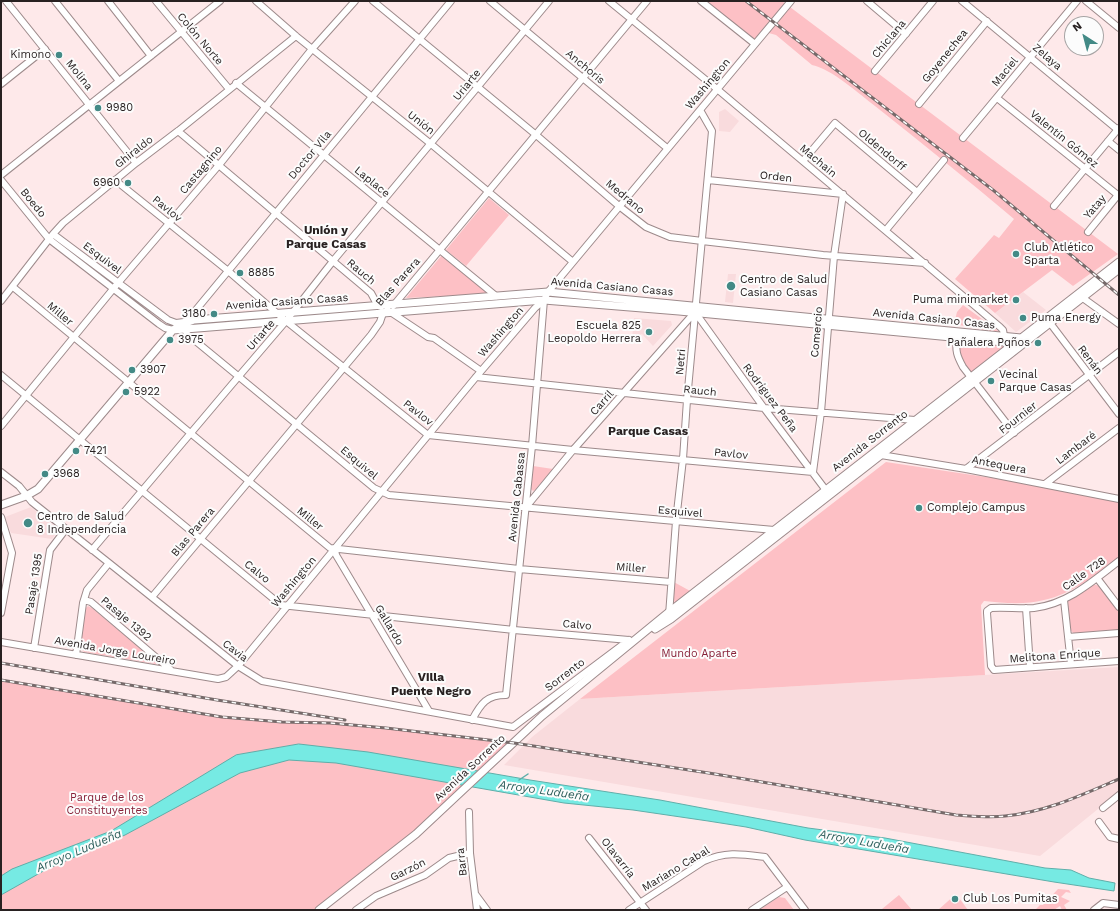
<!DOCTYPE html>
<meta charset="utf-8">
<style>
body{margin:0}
#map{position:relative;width:1120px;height:911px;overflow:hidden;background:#fee9ea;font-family:"Work Sans",sans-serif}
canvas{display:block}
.frame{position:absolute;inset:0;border:2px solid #282121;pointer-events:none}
.north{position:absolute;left:1064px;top:16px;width:40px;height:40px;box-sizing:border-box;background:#fcfcfc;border:1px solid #a7a4a4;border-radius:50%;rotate:324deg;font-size:11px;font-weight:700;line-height:16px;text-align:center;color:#282121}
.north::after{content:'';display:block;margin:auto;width:14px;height:18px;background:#438a86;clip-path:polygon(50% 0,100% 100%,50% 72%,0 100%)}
</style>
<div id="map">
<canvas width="1120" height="911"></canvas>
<div class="frame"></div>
<div class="north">N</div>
</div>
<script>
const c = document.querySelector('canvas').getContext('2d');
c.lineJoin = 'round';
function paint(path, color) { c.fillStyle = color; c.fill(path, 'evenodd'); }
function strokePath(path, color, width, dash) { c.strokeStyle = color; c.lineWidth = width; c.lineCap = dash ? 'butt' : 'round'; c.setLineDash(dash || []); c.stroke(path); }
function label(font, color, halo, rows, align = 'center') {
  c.font = font + ' "Work Sans",sans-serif'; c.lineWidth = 4; c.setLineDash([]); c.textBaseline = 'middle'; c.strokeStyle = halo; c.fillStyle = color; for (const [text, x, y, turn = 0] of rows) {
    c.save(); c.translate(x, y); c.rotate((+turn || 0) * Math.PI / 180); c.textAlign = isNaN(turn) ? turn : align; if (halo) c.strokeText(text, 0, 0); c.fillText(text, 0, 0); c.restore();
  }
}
const built = new Path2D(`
 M725 109 739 121 730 132 719 131V112Z
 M728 274H736L733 303 725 302Z
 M1023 292 1046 310 1016 332 995 313Z
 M634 318 671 321 672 325 653 346 642 334 632 339Z
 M31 507 56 529 57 532 52 539 11 533 5 517Z
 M1119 667V792L1040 856 504 765 532 737 580 699Z`);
const green = new Path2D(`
 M701 1H782L1118 254 1073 286 1052 270 995 313 955 279 994 235 999 238 1014 219C969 181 922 143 875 106 859 94 832 69 812 65L776 35 765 32 755 44Z
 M489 198 509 215 466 266 446 250Z
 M442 255 489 294 406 298Z
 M963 305 1001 333 954 324 957 312Z
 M957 337 1014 343 971 377 957 356Z
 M886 462 1039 485 1119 501V558C1096 575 1072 594 1044 600 1024 605 1004 603 984 601L981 605 985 675 580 699Z
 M533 466 553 469 535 490 533 491 531 489Z
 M672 581 692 592 677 603 673 601Z
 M1092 584 1100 586 1119 611V631L1074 634 1069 628 1068 600Z
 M88 606 92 608 155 661 157 662 156 664 84 652 79 645 85 609Z
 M1 680 222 717 282 722 330 723 386 728 514 743 416 834 319 910H1Z
 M1058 889 1069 890 1071 893 1066 892 1061 897 1070 901 1064 905 1067 910H1062L1060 906 1054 910H1035L1040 905H1043Z
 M956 894 968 910H938Z
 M899 895 912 910H881L882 909Z
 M779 897 785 898 794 910H759Z`);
const water = new Path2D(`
 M299 744 368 752 530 780 660 800 808 828 885 838 1045 868 1071 870 1089 878 1115 883 1114 891 1054 882 805 840 746 827 708 821 633 810 564 803 336 763 289 760 240 773 125 835 47 869 1 895V876L12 869 111 831 236 755Z`);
const stream = new Path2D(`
 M519 780 528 774`);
const minor = new Path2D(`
 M6 1 136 163
 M55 1 119 81
 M108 1 151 56
 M156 1 229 89
 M256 1 296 36 431 144 573 262
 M373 1 535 134 619 206 646 227 670 237 702 241 823 255 925 263
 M490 1 667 148
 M609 1 717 89 1000 327 1003 330 1005 341
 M701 1 755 44
 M867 1 906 34
 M962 1 1118 130
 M1086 1 1119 28
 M875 71 933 1
 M236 83 496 296
 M1 84 45 49
 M997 98 1119 196
 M919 104 987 21
 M178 131 371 293 378 306 381 307
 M963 138 1077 1
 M1108 141 1119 150
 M803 161 835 123 917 192
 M1 175 220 1
 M1 180 49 239 159 324 165 328 173 330
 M115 180 227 270 286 321 428 435 573 450 813 472
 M708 180 843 194 834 256 821 412 813 472
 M1054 206 1119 128
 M886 230 944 160
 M1088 232 1118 195
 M53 234 168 320 176 323 184 322
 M13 287 330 548 519 569 671 582
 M1080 296 1119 324
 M1 301 53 234 63 223 136 163 178 131 296 36
 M393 306 647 1
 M389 311 428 337 434 338 481 371
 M695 312 764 408 828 493
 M1047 319 1119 414
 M186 322 451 1
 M185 326V329L187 334 374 488 389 495 774 530 776 532
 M957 337C955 351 957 356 963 367L1014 433
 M1 375 281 605 514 630 629 640
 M476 377 764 408 915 420 917 422
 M1 426 118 283 219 165 312 49 355 1
 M879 453 881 455 966 469 1119 499
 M966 469 1119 352
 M1 472 19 486 32 502 109 563 238 666 262 681 513 727 629 640
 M1045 484 1119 428
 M526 507 573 450 695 312
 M1 517 12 553 1 613
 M335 549 336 555 429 711
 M92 550 239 376 286 321 333 261 549 1
 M1119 561C1093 581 1068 604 1034 608 1020 609 1005 607 991 608L987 611V613L991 666 994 670 1119 661
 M1097 578 1119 607
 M152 597 371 335 380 322 383 313 386 311
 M84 600 91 602 171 670
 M1064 600 1071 664
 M1026 608 1030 667
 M669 615 676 521 683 459 687 400 712 131 700 110
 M1068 637 1119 633
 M1 642 218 679 226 677 238 666 476 377 535 308 544 300 548 292 791 1
 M34 648 50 550 66 529
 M76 655 83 603 87 590 109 563
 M472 720C481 703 487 695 506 695L532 446 544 300
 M1103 808 1119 795
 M469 812 470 853 477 910
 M1099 822 1110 837 1119 839
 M589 838 646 910
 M476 895 487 910
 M356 910 376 896 425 875 449 858 470 853
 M629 910 704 861C726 851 742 854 765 857L805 910
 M752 910 787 887
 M1094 910 1103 903 1119 905`);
const major = new Path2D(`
 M173 330 544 300 679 311 1014 343 1018 348
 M1 505 26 496 38 489 173 330 180 325 194 320 548 292 1021 338 1025 343
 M655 629 671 619 1119 269
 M319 910 416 834 542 716 669 612 1119 262`);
const rail = new Path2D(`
 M746 1 993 190 1119 295
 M1 663 217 700 345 720
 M1 680 222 717 282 722 330 723 386 728 514 743 715 774 956 815C972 816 989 818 1005 816 1046 812 1082 795 1119 779`);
const markers = [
 [59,55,4,"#438a86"],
 [98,108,4,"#438a86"],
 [128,183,4,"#438a86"],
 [1016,254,4,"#438a86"],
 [240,273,4,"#438a86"],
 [731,286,5,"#438a86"],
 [1016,300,4,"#438a86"],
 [214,314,4,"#438a86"],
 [1023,318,4,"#438a86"],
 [649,332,4,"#438a86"],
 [170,340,4,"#438a86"],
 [1038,343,4,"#438a86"],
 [132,370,4,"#438a86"],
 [991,381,4,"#438a86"],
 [126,392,4,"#438a86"],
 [76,451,4,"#438a86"],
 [45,474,4,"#438a86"],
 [919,508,4,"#438a86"],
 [28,523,5,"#438a86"],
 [955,899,4,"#438a86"]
];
const streetNames = [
 ["Colón Norte",200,39,50],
 ["Chiclana",889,39,-50],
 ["Goyenechea",945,56,-51],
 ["Zelaya",1047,57,40],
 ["Anchoris",585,67,40],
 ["Maciel",1005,72,-50],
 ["Molina",79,75,51],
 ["Washington",708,84,-50],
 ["Uriarte",467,85,-51],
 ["Unión",421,123,38],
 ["Valentín Gómez",1064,139,39],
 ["Oldendorff",882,150,40],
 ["Ghiraldo",134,152,-38],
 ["Doctor Vila",310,155,-50],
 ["Machain",818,161,40],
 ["Castagnino",201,170,-50],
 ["Orden",776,177,6],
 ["Laplace",372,182,39],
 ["Medrano",625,197,40],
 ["Boedo",33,203,51],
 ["Yatay",1095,207,-50],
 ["Pavlov",167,209,39],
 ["Esquivel",102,258,37],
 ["Rauch",361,272,40],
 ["Blas Parera",398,282,-48],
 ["Avenida Casiano Casas",612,287,5],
 ["Avenida Casiano Casas",287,302,-4],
 ["Miller",60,314,40],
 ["Avenida Casiano Casas",934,319,6],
 ["Washington",501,332,-49],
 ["Comercio",817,332,-85],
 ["Uriarte",261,335,-49],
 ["Renán",1090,360,53],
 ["Netri",681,362,-85],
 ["Rauch",700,391,6],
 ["Rodríguez Peña",770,398,53],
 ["Carril",602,403,-48],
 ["Pavlov",418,413,38],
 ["Fournier",1018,418,-38],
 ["Avenida Sorrento",870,441,-38],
 ["Lambaré",1076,448,-37],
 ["Pavlov",731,454,6],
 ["Esquivel",359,463,40],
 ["Antequera",999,465,11],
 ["Avenida Cabassa",517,497,-84],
 ["Esquivel",680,512,5],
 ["Miller",310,519,39],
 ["Blas Parera",193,532,-50],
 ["Miller",631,568,5],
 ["Calvo",257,572,39],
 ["Calle 728",1084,574,-35],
 ["Washington",294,582,-50],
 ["Pasaje 1395",34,584,-81],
 ["Pasaje 1392",126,619,40],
 ["Gallardo",389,625,59],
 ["Calvo",577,625,5],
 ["Avenida Jorge Loureiro",115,651,10],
 ["Cavia",235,651,37],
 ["Melitona Enrique",1055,656,-4],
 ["Sorrento",565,675,-37],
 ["Avenida Sorrento",470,768,-43],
 ["Olavarría",618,858,52],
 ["Barra",462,862,-96],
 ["Mariano Cabal",676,869,-31],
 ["Garzón",408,870,-26]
];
const poiNames = [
 ["Kimono",51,55,"right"],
 ["9980",106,108],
 ["6960",120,183,"right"],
 ["Club Atlético",1024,248],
 ["Sparta",1024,261],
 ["8885",248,273],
 ["Centro de Salud",740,280],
 ["Casiano Casas",740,293],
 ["Puma minimarket",1008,300,"right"],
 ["3180",206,314,"right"],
 ["Puma Energy",1031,318],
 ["Escuela 825",641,326,"right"],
 ["Leopoldo Herrera",641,339,"right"],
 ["3975",178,340],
 ["Pañalera Pqños",1030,343,"right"],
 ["3907",140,370],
 ["Vecinal",999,375],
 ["Parque Casas",999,388],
 ["5922",134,392],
 ["7421",84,451],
 ["3968",53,474],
 ["Complejo Campus",927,508],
 ["Centro de Salud",37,517],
 ["8 Independencia",37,530],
 ["Club Los Pumitas",963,899]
];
const parkNames = [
 ["Mundo Aparte",699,654],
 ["Parque de los",107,798],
 ["Constituyentes",107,811]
];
const neighbourhoodNames = [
 ["Unión y",326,230],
 ["Parque Casas",326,244],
 ["Parque Casas",648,431],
 ["Villa",431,677],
 ["Puente Negro",431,691]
];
const waterNames = [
 ["Arroyo Ludueña",544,791,8],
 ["Arroyo Ludueña",864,842,10],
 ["Arroyo Ludueña",79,851,-23]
];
paint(built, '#f9dbdd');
paint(green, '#fdc0c5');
paint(water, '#76eae3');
strokePath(water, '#5faea9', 1);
strokePath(stream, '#5faea9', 1.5);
strokePath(minor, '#9d8a8b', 8);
strokePath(major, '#9d8a8b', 9);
strokePath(minor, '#fff', 6);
strokePath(major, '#fff', 7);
strokePath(rail, '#766a6a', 3);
strokePath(rail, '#fcfcfc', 1.5, [4.5]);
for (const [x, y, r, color] of markers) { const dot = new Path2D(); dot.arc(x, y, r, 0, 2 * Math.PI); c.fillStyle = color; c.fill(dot); strokePath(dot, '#fcfcfc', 1.5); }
label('11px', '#282121', '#fcfcfc', streetNames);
label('11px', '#282121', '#fcfcfc', poiNames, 'left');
label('11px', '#872138', '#fcfcfc', parkNames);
label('bold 12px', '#282121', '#fcfcfc', neighbourhoodNames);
label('italic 12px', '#2c5e5b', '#fcfcfc', waterNames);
</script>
